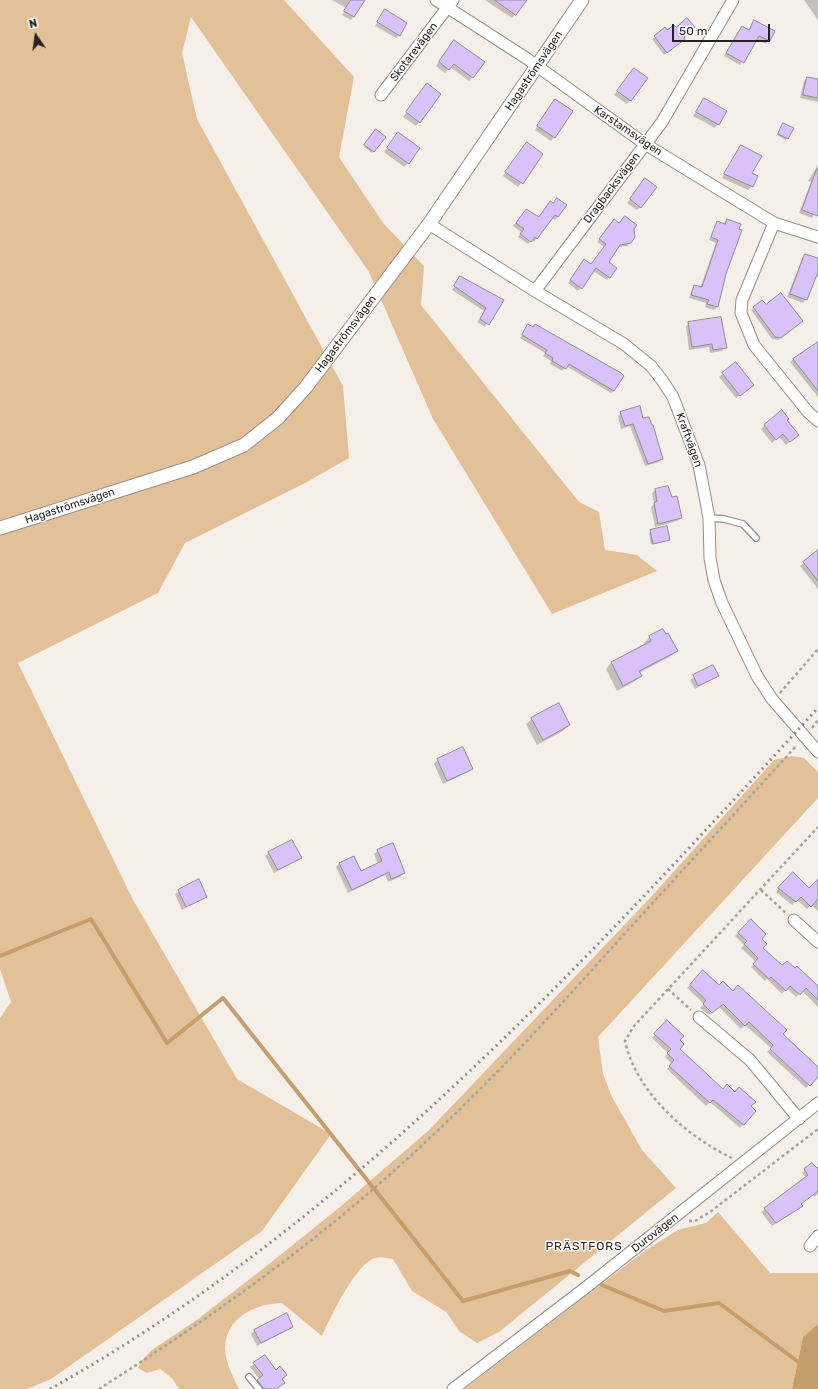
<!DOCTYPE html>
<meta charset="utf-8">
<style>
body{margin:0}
#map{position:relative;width:818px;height:1389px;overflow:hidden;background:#f5efe9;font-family:Rubik,sans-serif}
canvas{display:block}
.north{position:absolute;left:16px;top:16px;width:40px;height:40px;-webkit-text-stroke:3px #fff;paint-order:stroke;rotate:347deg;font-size:11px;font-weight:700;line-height:16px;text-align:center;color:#24221f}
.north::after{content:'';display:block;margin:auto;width:14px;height:18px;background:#24221f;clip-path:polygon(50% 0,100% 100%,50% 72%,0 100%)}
.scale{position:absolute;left:672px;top:24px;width:98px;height:18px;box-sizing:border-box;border:2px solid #24221f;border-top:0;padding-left:5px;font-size:12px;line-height:14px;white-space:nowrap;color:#24221f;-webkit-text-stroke:3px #fff;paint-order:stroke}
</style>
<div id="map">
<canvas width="818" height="1389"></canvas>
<div class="north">N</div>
<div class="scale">50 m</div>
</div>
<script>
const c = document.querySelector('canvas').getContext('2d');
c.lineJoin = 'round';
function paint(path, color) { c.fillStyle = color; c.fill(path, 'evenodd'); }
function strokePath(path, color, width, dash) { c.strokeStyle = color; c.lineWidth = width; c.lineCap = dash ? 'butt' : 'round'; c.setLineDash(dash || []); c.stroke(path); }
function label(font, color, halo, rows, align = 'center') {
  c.font = font + ' Rubik,sans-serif'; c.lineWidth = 3; c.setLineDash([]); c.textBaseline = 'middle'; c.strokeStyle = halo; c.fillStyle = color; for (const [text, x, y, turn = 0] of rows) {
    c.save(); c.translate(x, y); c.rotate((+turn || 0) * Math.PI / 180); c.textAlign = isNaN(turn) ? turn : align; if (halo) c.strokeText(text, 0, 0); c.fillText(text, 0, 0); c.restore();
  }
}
const green = new Path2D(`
 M0 0H284L354 77 339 157 384 224 424 266 421 305 579 502 599 512 605 550 637 555 657 571 552 614 433 419 369 272 191 17 182 53 197 119 343 386 349 458 307 482 185 543 158 593 18 663 132 898 237 1079 331 1134 262 1231 51 1379 27 1389H0V1018L11 1002 0 969Z
 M792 756 804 758 818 772V798L598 1037 603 1074 612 1097 642 1150 676 1188 499 1332 477 1343 459 1331 446 1312 412 1291 393 1259C387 1258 381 1256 375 1258 356 1263 330 1318 322 1336L282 1303C255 1304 226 1317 225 1348 225 1361 233 1377 239 1389H179L172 1378 160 1369 147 1373 138 1368 142 1360 152 1350 198 1319 264 1268 340 1207 429 1130 650 898 774 760Z
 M718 1212 770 1273H818V1324L803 1337 792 1389H464L646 1250 678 1230 706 1223Z`);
const water = new Path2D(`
 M818 1324V1389H792L803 1337Z`);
const shadow = new Path2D(`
 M332 0H364L351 20 342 15 346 8Z
 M485 0H525L512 18Z
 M804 0H818V20Z
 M385 11 399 35 396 38 375 26Z
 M754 22 774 32 766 44 756 39 740 65 724 56 739 30 742 27 748 30Z
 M667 31 683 37 681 41 664 55 652 39Z
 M451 45 473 77 469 81 450 67 445 73 436 66Z
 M634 69 647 78 627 104 614 95Z
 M807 78 818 80V102L800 98 804 81Z
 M424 88 419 122 416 126 403 117Z
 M704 99 718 124 715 128 693 116Z
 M555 101 554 137 551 141 535 130Z
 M782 125 788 138 786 140 777 135Z
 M374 132V151L372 153 364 147Z
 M398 134 408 163 404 167 384 152Z
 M527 143 542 154 518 187 503 176Z
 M741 146 751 173 752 186 748 190 722 178Z
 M818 165V208L812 218 799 213 811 182 808 181Z
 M642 183 641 207 637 210 627 203Z
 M557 199 558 217 555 220 552 218 534 242 532 240 528 244 518 237 521 232 513 226 523 213 539 218Z
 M727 220 726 274 717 307 714 310 705 307 706 303 689 298 694 286 700 288 716 243 709 240 715 225 718 222 723 224Z
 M611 223 633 229 630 243 627 246 618 247 607 262 609 277 607 280 593 271 578 291 568 283 582 264 591 265 604 247 597 242Z
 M806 255 818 260V277L815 276 806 299 803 303 787 297 802 258Z
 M461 277 503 300 485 327 477 322 484 311 452 290Z
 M754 308 799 323 778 340 772 339 751 310Z
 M689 323 725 347 722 351 710 353 709 347 689 350 686 326Z
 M529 325 622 376 614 391 611 393 566 366 562 371 550 364 551 361 543 356 545 353 520 338Z
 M818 342V397L790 362Z
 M736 363 750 388 736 398 719 377Z
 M781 412 794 438 786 445 779 437 772 443 761 429Z
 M621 413 643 420 662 459 659 462 645 466 630 426 621 429 618 416Z
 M655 490 681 518 677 521 655 527 651 507 654 504 652 493Z
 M666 528 669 539 651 545 649 533Z
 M818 558V589L800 566 804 563Z
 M650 637 677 650 671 656 639 673 640 676 635 681 617 691 606 669 611 663 645 646 644 643Z
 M713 666 717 676 695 689 690 680Z
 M532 719 569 725 563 731 537 745 526 724Z
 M437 760 472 769 468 772 443 784 434 764Z
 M378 851 404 873 400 877 388 882 385 875 348 893 336 867 340 863 361 872 378 864 374 854Z
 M269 853 300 858 274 873 265 856Z
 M789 877 809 889H818V911L811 905 807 909 797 900 792 905 776 892Z
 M198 881 206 897 182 910 175 894Z
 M751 920 760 939 762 948 782 966 818 987V1007L802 991 796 997 787 988 782 994 767 979 765 981 751 967 756 962 741 948 744 945 735 936Z
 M703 972 719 987 733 992 818 1068V1076L806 1088 767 1052 771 1048 745 1025 741 1029 719 1007 709 1015 700 1008 704 1004 687 988Z
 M667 1022 678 1040V1049L723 1090 755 1111 740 1128 710 1102 706 1106 667 1069 672 1064 665 1057 668 1053 652 1038Z
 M818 1169V1194L814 1197 813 1195 800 1204 801 1206 798 1209 772 1226 761 1212 806 1178 802 1173 805 1170Z
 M292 1327 288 1330 257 1346 251 1334 254 1331Z
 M254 1364 286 1375 281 1380 280 1386 276 1389H258L254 1384 259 1379 250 1367Z`);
const stream = new Path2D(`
 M0 956 91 919 167 1043 223 998 463 1301 570 1271 578 1275
 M602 1285 664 1311 719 1303 801 1364`);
const building = new Path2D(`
 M351 0H365L354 17 344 11Z
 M495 0H527L516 15Z
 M385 9 407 23 400 36 377 22Z
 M687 18 695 27 684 37 685 39 667 53 654 36 665 27 667 30 674 25 676 27Z
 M754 20 775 31 770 41 759 36 744 63 726 53 742 26 749 30Z
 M454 40 485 62 473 78 454 64 449 70 439 62Z
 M634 68 648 78 631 101 617 91Z
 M807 77 818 79V98L803 95Z
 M427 83 441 94 420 123 406 112Z
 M704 98 727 111 719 125 696 112Z
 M555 99 573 111 555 138 537 126Z
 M783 123 794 128 788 139 778 134Z
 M376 129 386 137 374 152 364 145Z
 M398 132 420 148 409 164 387 148Z
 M527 142 543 154 523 184 505 172Z
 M741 145 762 156 752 173 758 176 753 187 724 174Z
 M817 169H818V216L802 210Z
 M645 178 657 187 641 208 630 199Z
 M557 198 567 205 558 217 555 215 537 239 535 237 531 242 520 234 524 229 516 223 526 209 539 217 550 201 553 203Z
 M625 216 637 225 634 229 635 237 631 243 620 245 609 262 617 268 610 278 596 268 582 289 570 280 584 259 591 264 606 244 599 239 614 219 619 223Z
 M727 219 741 224 739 229 742 230 726 274 718 307 707 304 709 300 691 295 694 285 702 287 718 240 711 237 717 221 725 224Z
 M805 254 818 258V272L807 300 790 294Z
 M460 276 504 300 489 325 480 319 486 308 454 286Z
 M781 293 803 321 781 338 775 337 753 307 762 300 766 304Z
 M721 317 727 348 713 350 712 344 692 347 688 322Z
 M528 324 533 327 535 324 621 373 624 376 614 391 569 364 566 369 552 361 553 358 545 353 547 350 522 335Z
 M818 342V391L793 359Z
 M736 362 754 385 740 396 722 373Z
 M640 406 643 418 649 417 652 425H653L663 459 648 464 633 424 625 426 620 412Z
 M782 410 789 419 787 420 799 435 790 442 783 434 776 440 764 425Z
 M668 486 672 497 677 496 682 518 658 524 654 503 657 501 655 489Z
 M667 526 670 540 653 544 650 530Z
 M818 550V581L803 562Z
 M663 629 666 634 668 633 678 651 639 671 642 676 623 686 611 662 651 641 649 636Z
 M713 665 719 676 698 686 693 675Z
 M559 703 570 725 543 740 531 718Z
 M463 747 473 769 447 781 437 759Z
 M292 840 302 858 278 870 268 852Z
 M393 843 405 873 391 879 389 872 352 890 339 863 354 856 361 871 382 861 377 850Z
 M793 872 809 888 818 879V899L811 907 801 897 796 902 778 888Z
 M199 879 207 897 186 907 178 890Z
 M751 919 766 934 762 939 767 944 763 948 782 965 787 961 795 968 797 966 818 986V1000L806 988 800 995 790 986 786 991 771 977 769 979 753 964 758 958 744 944 747 941 738 933Z
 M703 970 719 985 723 981 733 991 738 985 787 1030 783 1034 818 1067V1077L810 1086 770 1049 773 1045 749 1022 745 1026 723 1004 712 1013 703 1004 706 1000 690 985Z
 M667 1020 684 1036 680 1040 684 1044 680 1049 723 1089 727 1084 735 1092 739 1087 756 1102 751 1106 756 1111 744 1125 713 1100 710 1103 669 1066 674 1060 667 1053 671 1049 654 1034Z
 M812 1163 817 1168 818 1167V1191L801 1204 803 1206 776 1223 764 1208 808 1175 804 1169Z
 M287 1313 293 1327 261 1343 254 1330Z
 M265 1355 276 1370 280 1366 287 1375 282 1379 285 1383 276 1389H264L257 1380 263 1375 253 1363Z`);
const path = new Path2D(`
 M780 693 818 649
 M812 728 818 720
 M761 890 786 913
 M668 989 691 1010
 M732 1158C686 1136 636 1092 625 1041L634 1026 818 827
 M689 1221H695L710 1212 818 1129
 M99 1389C212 1317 322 1239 420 1147 491 1082 555 1011 619 940 678 875 738 810 797 745`);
const service = new Path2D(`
 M709 518 724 519 743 524 756 538
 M249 1377 259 1389`);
const minor = new Path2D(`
 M436 0 526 58 645 144 774 223 818 237
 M381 95 453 0
 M774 223 742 300 741 313 754 345 808 412 818 421
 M429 224 535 291 624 344 651 366 662 380 673 397 699 465 709 518 710 558 714 580 722 603 757 676 772 699 818 752
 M535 291 662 122 733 0
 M794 920 818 942
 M699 1017 750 1060 799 1119
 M810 1246 818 1236
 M453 1389 589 1285 818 1103`);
const tertiary = new Path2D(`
 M0 528 193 467 244 445 278 418 306 387 429 224 582 0`);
const rail = new Path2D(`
 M50 1389C352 1220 587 960 818 708`);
const streetNames = [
 ["Skotarevägen",414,52,-53],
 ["Hagaströmsvägen",534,71,-56],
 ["Karstamsvägen",628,131,34],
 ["Dragbacksvägen",612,188,-53],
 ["Hagaströmsvägen",346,334,-53],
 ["Kraftvägen",689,440,70],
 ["Hagaströmsvägen",70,506,-18],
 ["Durovägen",655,1233,-38]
];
const neighbourhoodNames = [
 ["PRÄSTFORS",584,1247]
];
paint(green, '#e2c098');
paint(water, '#c69e6e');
paint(shadow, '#0003');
strokePath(stream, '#c69e6e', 4);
paint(building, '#d9c2fa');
strokePath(building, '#8f8d93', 1);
strokePath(service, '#938f89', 8);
strokePath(minor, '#938f89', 13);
strokePath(tertiary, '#938f89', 15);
strokePath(path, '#a5a19c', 2.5, [3, 3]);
strokePath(service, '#fff', 5.5);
strokePath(minor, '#fff', 11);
strokePath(tertiary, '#fff', 13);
strokePath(rail, '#938f8b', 3, [2, 4]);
label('11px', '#24221f', '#fff', streetNames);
c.letterSpacing = '1px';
label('12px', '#24221f', '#fff', neighbourhoodNames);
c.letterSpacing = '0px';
</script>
